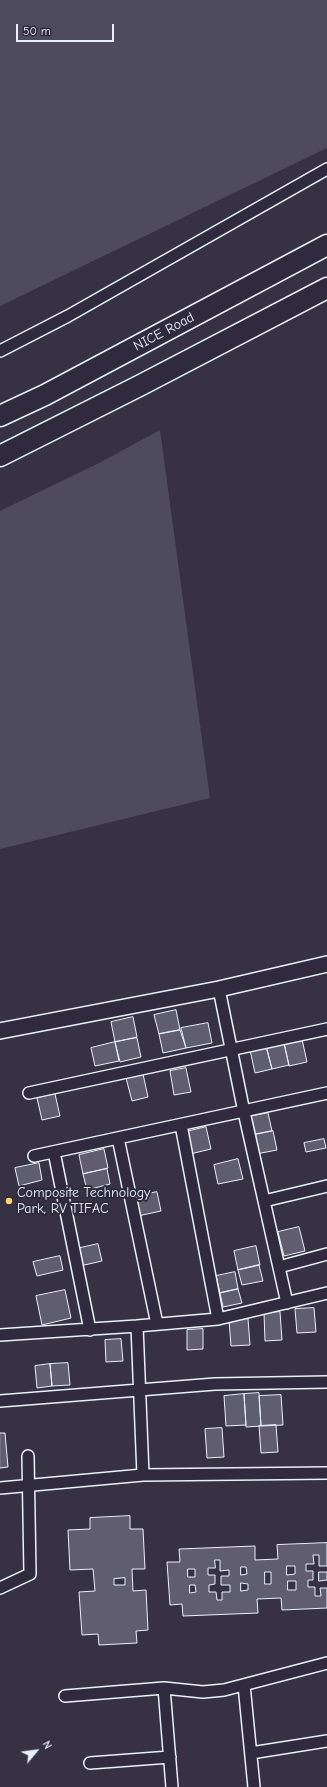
<!DOCTYPE html>
<style>
body{margin:0}
#map{position:relative;width:327px;height:1787px;overflow:hidden;background:#363244;font-family:"Comic Neue",sans-serif}
canvas{display:block}
.north{position:absolute;left:16px;top:1731px;width:40px;height:40px;-webkit-text-stroke:3px #2f2a3d;paint-order:stroke;rotate:61deg;font-size:11px;font-weight:700;line-height:16px;text-align:center;color:#e8f1f8}
.north::after{content:'';display:block;margin:auto;width:14px;height:18px;background:#e8f1f8;clip-path:polygon(50% 0,100% 100%,50% 72%,0 100%)}
.scale{position:absolute;left:16px;top:24px;width:98px;height:18px;box-sizing:border-box;border:2px solid #e8f1f8;border-top:0;padding-left:5px;font-size:12px;line-height:14px;white-space:nowrap;color:#e8f1f8;-webkit-text-stroke:3px #2f2a3d;paint-order:stroke}
</style>
<div id="map">
<canvas width="327" height="1787"></canvas>
<div class="north">N</div>
<div class="scale">50 m</div>
</div>
<script>
const c = document.querySelector('canvas').getContext('2d');
c.lineJoin = 'round';
function paint(path, color) { c.fillStyle = color; c.fill(path, 'evenodd'); }
function strokePath(path, color, width, dash) { c.strokeStyle = color; c.lineWidth = width; c.lineCap = dash ? 'butt' : 'round'; c.setLineDash(dash || []); c.stroke(path); }
function label(font, color, halo, rows, align = 'center') {
  c.font = font + ' "Comic Neue",sans-serif'; c.lineWidth = 4; c.setLineDash([]); c.textBaseline = 'middle'; c.strokeStyle = halo; c.fillStyle = color; for (const [text, x, y, turn = 0] of rows) {
    c.save(); c.translate(x, y); c.rotate((+turn || 0) * Math.PI / 180); c.textAlign = isNaN(turn) ? turn : align; if (halo) c.strokeText(text, 0, 0); c.fillText(text, 0, 0); c.restore();
  }
}
const green = new Path2D(`
 M0 0H327V148L0 306Z
 M160 430 210 798 0 849V511L101 462Z`);
const building = new Path2D(`
 M176 1010 180 1030 159 1034 154 1015Z
 M133 1017 137 1037 115 1042 111 1022Z
 M208 1023 212 1043 186 1048 181 1028Z
 M180 1030 186 1048 163 1053 159 1034Z
 M137 1038 141 1057 120 1062 115 1042Z
 M302 1039 307 1062 289 1066 284 1043Z
 M115 1042 119 1061 95 1066 91 1048Z
 M284 1043 289 1065 272 1069 266 1046Z
 M266 1046 272 1069 255 1073 250 1050Z
 M186 1068 191 1092 174 1095 170 1071Z
 M143 1074 148 1097 132 1101 126 1078Z
 M55 1094 60 1116 42 1120 37 1098Z
 M268 1113 272 1131 252 1135 248 1117Z
 M206 1127 211 1149 190 1154 186 1132Z
 M273 1131 277 1150 256 1154 252 1135Z
 M324 1139 326 1148 306 1152 304 1143Z
 M104 1149 108 1168 83 1174 79 1155Z
 M238 1159 243 1179 218 1184 214 1165Z
 M39 1163 42 1180 19 1186 15 1168Z
 M107 1169 110 1184 87 1190 83 1174Z
 M157 1192 161 1211 138 1216 133 1197Z
 M299 1227 305 1251 284 1256 278 1232Z
 M98 1244 102 1261 80 1266 76 1249Z
 M256 1246 260 1265 238 1270 234 1251Z
 M60 1256 63 1270 37 1276 33 1262Z
 M259 1265 263 1281 242 1285 238 1270Z
 M235 1272 238 1289 220 1293 216 1276Z
 M238 1289 242 1303 223 1307 220 1293Z
 M65 1290 71 1318 42 1325 36 1296Z
 M314 1308 316 1332 297 1333 295 1309Z
 M280 1312 282 1340 265 1341 264 1313Z
 M248 1319 250 1345 231 1346 229 1320Z
 M203 1329V1349L187 1350V1330Z
 M121 1339 123 1361 106 1362 105 1340Z
 M68 1363 70 1385 52 1386 50 1364Z
 M50 1364 52 1386 37 1388 35 1366Z
 M259 1393 261 1426 246 1427 244 1394Z
 M244 1394 246 1425 226 1426 224 1396Z
 M281 1395 283 1425 261 1426 259 1396Z
 M276 1425 278 1452 261 1453 259 1426Z
 M222 1428 224 1457 207 1458 205 1429Z
 M0 1433H5L8 1467 0 1468Z
 M130 1516V1529H143L145 1569H132L133 1591 146 1590 148 1630 136 1631 137 1643 99 1645 98 1634 82 1635 79 1592 95 1591 93 1569 70 1570 68 1530 90 1529V1518ZM125 1578V1585H114V1579Z
 M327 1543V1566H319V1555H313L314 1564H306V1571H313V1580H308V1587H315V1596H321L320 1588H327V1608L282 1610 281 1598 257 1599 258 1613 183 1616 182 1604 170 1605 167 1562H180L179 1549 255 1546V1560L278 1559 277 1545ZM215 1560H220V1571L229 1570V1576H221V1585H230V1592H222V1600H217L216 1592H209V1585L215 1584V1575H208V1568H215ZM287 1566H295V1574L287 1575ZM241 1567H246L247 1574 241 1575ZM188 1569H195V1577H188ZM265 1572H271V1584H265ZM288 1581H296V1590H288ZM241 1583 248 1584V1590L241 1591ZM190 1585H195L196 1592 190 1593Z
 M319 1572H327V1580L319 1581Z`);
const street = new Path2D(`
 M0 351 68 316 327 169
 M219 989 244 1112 287 1303
 M29 1093 327 1029
 M181 1125 218 1319
 M118 1138 157 1324
 M54 1152 90 1330
 M34 1156 327 1093
 M264 1201 327 1186
 M279 1267 327 1254
 M137 1326 218 1319 327 1293
 M0 1335 137 1326 143 1475
 M0 1401 215 1384 327 1382
 M0 1488 143 1475 327 1473
 M0 1588 30 1574 28 1456
 M244 1685 254 1787
 M164 1688 172 1787
 M65 1696 164 1688 203 1692 224 1690 327 1663
 M251 1753 327 1741
 M90 1763 170 1757`);
const secondary = new Path2D(`
 M0 1031 219 989 327 964`);
const highway = new Path2D(`
 M0 416 45 395 327 245
 M0 456 139 386 327 288`);
const markers = [
 [9,1201,4,"#ffd166"]
];
const streetNames = [
 ["NICE Road",164,332,-28]
];
const poiNames = [
 ["Composite Technology",17,1193],
 ["Park, RV TIFAC",17,1209]
];
paint(green, '#4d4b5c');
paint(building, '#605e6e');
strokePath(building, '#e8f1f8', 1);
strokePath(street, '#e8f1f8', 14);
strokePath(secondary, '#e8f1f8', 18);
strokePath(highway, '#e8f1f8', 23);
strokePath(street, '#2f2a3d', 11);
strokePath(secondary, '#2f2a3d', 15);
strokePath(highway, '#2f2a3d', 20);
for (const [x, y, r, color] of markers) { const dot = new Path2D(); dot.arc(x, y, r, 0, 2 * Math.PI); c.fillStyle = color; c.fill(dot); strokePath(dot, '#2f2a3d', 1.5); }
label('14px', '#e8f1f8', '#2f2a3d', streetNames);
label('14px', '#e8f1f8', '#2f2a3d', poiNames, 'left');
</script>
